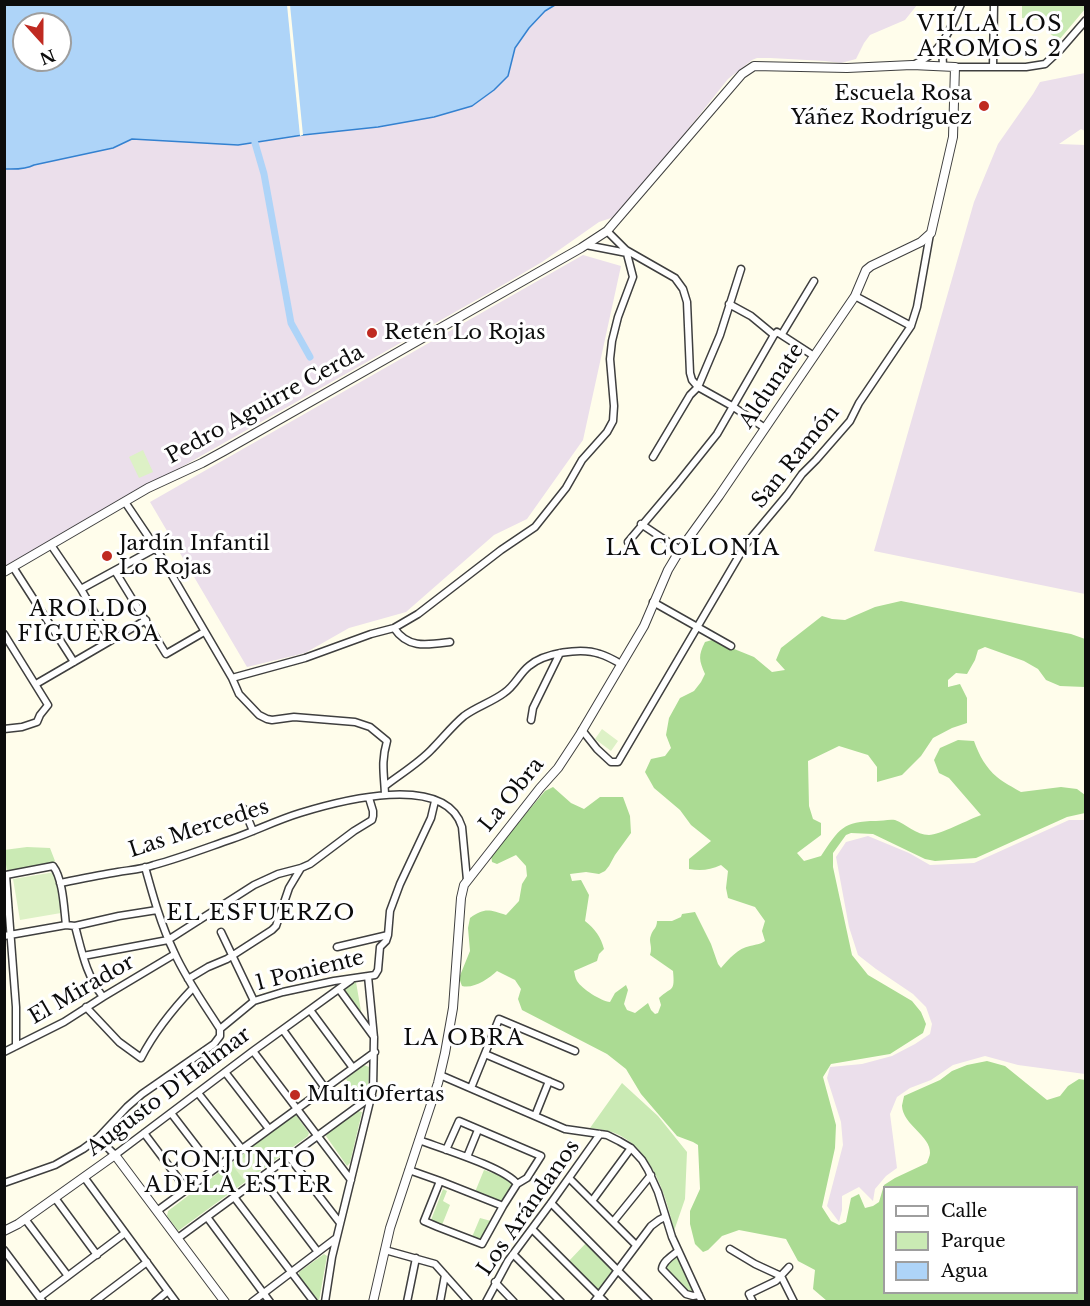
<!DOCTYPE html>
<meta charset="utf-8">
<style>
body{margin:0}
#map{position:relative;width:1090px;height:1306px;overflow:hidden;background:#fffdeb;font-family:"Libre Baskerville",serif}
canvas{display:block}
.frame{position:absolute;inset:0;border:6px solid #0c0c0c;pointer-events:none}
.legend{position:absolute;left:883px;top:1186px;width:195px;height:108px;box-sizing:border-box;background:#fff;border:2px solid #9e9e9e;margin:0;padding:8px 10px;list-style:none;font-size:18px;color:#0c0c0c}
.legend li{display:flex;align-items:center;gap:12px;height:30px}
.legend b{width:30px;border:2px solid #9e9e9e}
.north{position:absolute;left:12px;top:12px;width:60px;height:60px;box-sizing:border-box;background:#fff;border:2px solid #9e9e9e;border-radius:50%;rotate:159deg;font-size:16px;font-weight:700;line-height:24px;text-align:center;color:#0c0c0c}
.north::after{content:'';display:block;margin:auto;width:21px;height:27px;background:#bf2a21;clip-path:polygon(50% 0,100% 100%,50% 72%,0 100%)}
</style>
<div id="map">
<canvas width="1090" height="1306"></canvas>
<div class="frame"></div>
<ul class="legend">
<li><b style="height:8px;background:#fff"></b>Calle</li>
<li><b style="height:16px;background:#caeab4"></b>Parque</li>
<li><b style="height:16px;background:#aed4f8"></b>Agua</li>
</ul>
<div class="north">N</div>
</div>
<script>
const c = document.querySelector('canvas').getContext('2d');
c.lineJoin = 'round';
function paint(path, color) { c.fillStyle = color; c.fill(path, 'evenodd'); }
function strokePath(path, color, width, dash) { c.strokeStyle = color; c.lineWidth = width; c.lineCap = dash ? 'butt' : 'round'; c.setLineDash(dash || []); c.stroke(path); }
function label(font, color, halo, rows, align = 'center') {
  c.font = font + ' "Libre Baskerville",serif'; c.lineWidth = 6; c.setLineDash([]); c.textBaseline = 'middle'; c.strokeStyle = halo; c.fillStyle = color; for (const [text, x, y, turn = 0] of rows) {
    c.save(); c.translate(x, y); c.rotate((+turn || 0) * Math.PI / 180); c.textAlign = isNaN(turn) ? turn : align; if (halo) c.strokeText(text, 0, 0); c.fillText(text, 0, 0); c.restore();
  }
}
const industrial = new Path2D(`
 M555 5H917L905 20 870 35 864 43 856 59 841 63 825 61 770 58H757L752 60 728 79 620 215 599 222 542 262 508 282 5 567V169L28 168 33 165 113 148 132 139 238 145 434 117 472 106 494 90 508 76 515 48 529 28 545 11Z
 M1085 73V131L1081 129 1059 144 1085 145V594L874 551 974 202 998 144 1033 94 1040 82Z
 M583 255 621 266 583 440 527 519 494 535 406 612 349 628 305 653 247 667 150 502Z
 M1069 820H1085V1074L1018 1065 985 1056 953 1065 931 1080 910 1088 897 1097 890 1114 897 1168 886 1176 875 1189 873 1201 859 1187 842 1196V1210L839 1222 827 1206 843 1145 841 1122 827 1078 830 1067 862 1064 892 1056 915 1044 930 1034 932 1024 926 1007 913 994 876 969 858 955 849 927 836 857 846 842 868 836 909 853 930 865 974 863Z`);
const green = new Path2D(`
 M1022 5H1085V9L1059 40 1049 33V21L1022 18Z
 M27 847 50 848 55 861 52 864 7 872 4 850Z
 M353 982H356L362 1017 342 989Z
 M364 1065 369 1067 368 1092 359 1098 346 1079 352 1074V1073Z
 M622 1083 658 1116 687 1152 685 1199 674 1231C667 1198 653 1153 621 1136 612 1131 601 1129 590 1128Z
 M358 1111 362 1112 350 1163 347 1166 326 1136 327 1134Z
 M291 1114 296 1115 309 1133 308 1136 178 1231 167 1216 168 1211 269 1134 268 1132Z
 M484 1170 511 1179 515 1183 503 1203H499L475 1192Z
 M443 1189 447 1191 443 1201 450 1205 442 1225 431 1220Z
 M496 1211H502L482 1242 472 1237 480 1218 491 1221Z
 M586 1243 613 1270 598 1290 568 1262Z
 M324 1254 327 1256 319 1301 299 1277V1272Z
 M673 1256 675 1258 677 1257 694 1292 688 1293 666 1271 665 1268Z`);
const forest = new Path2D(`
 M901 601 1071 634 1085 639V687L1060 686 1046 680 1038 669 1024 661 985 647 978 650 975 660 967 674 956 673 948 680V687L960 684 967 698V723L952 728 933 738 921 756 902 775 877 782V767L868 755 839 746 808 761 809 806 813 819 821 823V835L797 853 804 861 821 856C839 829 843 821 876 821 882 821 889 819 895 820 906 824 916 835 929 835 939 835 970 819 981 815L949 778 939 773 934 760 940 748 958 740 974 741C979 755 986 768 997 777 1003 782 1014 788 1021 792L1061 787 1077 789 1085 795V813L1067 817 976 858 935 861 925 859 873 834 851 833 846 835 833 853V867L852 955 868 975 912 1001 921 1012 926 1024 923 1033 890 1054 831 1064 823 1077 836 1125 835 1148 822 1207 831 1221 839 1225 846 1222 851 1198 859 1194 865 1208 873 1206 879 1202 884 1185 895 1178 927 1163C928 1159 930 1156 930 1153 931 1136 903 1125 902 1106 902 1105 904 1097 904 1096L940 1080 952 1071 967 1065 987 1061 1005 1066 1047 1100 1060 1096 1068 1086 1079 1079 1085 1080V1301H827L813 1289 815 1270 798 1261 786 1239 739 1230 722 1236 708 1250 703 1252 695 1244 690 1224V1211L700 1189 698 1145 693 1142 677 1136 641 1094 626 1069 607 1054 522 1010 518 999 521 989 515 980 497 971C488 979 474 989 462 986L459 978 470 951 468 928 470 918C485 907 490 910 506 915L519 901 522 884 527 876 526 866 516 855 497 864 492 862 491 855 545 791 553 787 571 803 584 809 600 797H623L630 816 631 833 615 855 609 866 605 871 599 874 586 872 570 874 572 881 581 880 589 895 585 921C595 929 601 937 604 949L599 954 597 961 574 971C575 974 575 978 577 981 582 989 601 1001 610 1002L615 993 626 985 628 990 624 1004 627 1010 635 1013 648 1003 651 1010 655 1014 658 1013 661 1005 659 998C672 986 675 993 673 971L650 955C653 946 648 942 651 935 653 929 657 928 657 921H672L681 917 682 914 695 912 711 944 718 964 721 968C729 959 738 948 750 946 757 944 759 945 765 941L762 931 765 921 755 907 728 898 726 888 728 871 721 865C710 870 701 871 689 869V859L711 841 691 825 680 810 654 788 645 772 651 759 665 756 671 748 666 735 669 718 680 698 694 691 701 682 705 674C699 660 698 656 705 642L712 640 754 657 772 672 785 670 776 660 781 648 822 616 832 619 845 620 875 607ZM884 1188H1076V1292H884Z`);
const pitch = new Path2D(`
 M143 450 153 472 139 478 129 457Z
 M602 729 618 741 611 751 595 739Z
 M55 872 61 913 20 920 13 879Z
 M257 1148 268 1163 244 1180 233 1166Z`);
const water = new Path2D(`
 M5 5H555L545 11 529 28 515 48 508 76 494 90 472 106 434 117 378 127 303 135 238 145 132 139 113 148 34 165C25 170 14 169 5 169ZM24 24H60V60H24Z`);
const pier = new Path2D(`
 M287 5H290L303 135 300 136Z`);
const canal = new Path2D(`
 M255 143 264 174 291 323 310 357`);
const minor = new Path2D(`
 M942 44 943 66
 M915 64C944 51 949 31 961 4
 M955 67H1026L1045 64 1060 50 1086 20
 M993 67 994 4
 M607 231 626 250 675 278 683 289 687 302 690 373 692 380 698 387 732 406 765 428
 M586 245 627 253
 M855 296 911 326
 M729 304 751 316 774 335
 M782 334 814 281
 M653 457 690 395 698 387 720 335 741 269
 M125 502 156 548 232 678 239 694 259 715 267 719 272 720 294 717 355 722 370 727 387 741C381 762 384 773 385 794
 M641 524 680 550
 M628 542 677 484 717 434 774 335 777 332 814 356
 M51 545 81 589 110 640
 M13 567 74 662
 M115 571 166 654 204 632
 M81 589 156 548
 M653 602 731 646
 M394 628C408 649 427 645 450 642
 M4 634 48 705 40 715 37 722 22 727 4 729
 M232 678 305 658 371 634 394 628 418 614 501 550 535 527 566 488 582 460 607 432 613 421 614 406 610 359 612 341 618 317 633 277 626 250
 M36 684 146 620
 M531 720 533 708 560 653
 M582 730 597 749 611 762H618L746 544 787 495 802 474 816 460 850 421 859 403 911 326 917 307 930 234
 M385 786C399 775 419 763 432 749 443 738 452 726 464 716 476 707 492 702 504 693 515 686 519 674 529 666 544 653 581 647 600 654 607 656 614 660 621 664
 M244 809 253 831
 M145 867C153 896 161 925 174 952 186 979 204 1004 220 1029
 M60 883C80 879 99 875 118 872 130 870 143 869 154 865 180 858 206 848 232 839 255 831 277 820 300 813 339 801 445 772 462 827L467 880
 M75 926C82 952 86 975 103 997
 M221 932 254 1001
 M4 936 66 925 75 926 119 916 157 910
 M337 947 388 935
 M83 956 168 940 254 885 278 874 301 868 310 864 354 831 372 820 373 816V811L369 798
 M188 979 208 967 227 959 272 930 276 926 289 888 301 868
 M339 989 374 1037
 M86 1007 119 1042 141 1058C155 1031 172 1010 193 988
 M310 1010 353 1068
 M283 1030 325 1088
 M16 1046V1007L6 875 53 866C63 879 64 908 66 925
 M253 1051 351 1180
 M4 1052 64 1022 103 997 175 954
 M485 1054 560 1086
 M225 1072 269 1129
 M440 1075 565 1129 607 1135 619 1141 631 1148 642 1160 648 1170 658 1192 672 1237 702 1302
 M471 1088 499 1019 575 1051
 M198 1093 242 1149
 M171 1113 214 1169
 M535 1116 549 1081
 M144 1133 187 1190
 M98 1138 115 1155 253 1051 351 980
 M446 1150 459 1121 541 1156 527 1178 517 1184
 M289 1157 340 1223
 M467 1157 478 1130
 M409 1170 440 1181 503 1206 517 1184C506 1168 440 1148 419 1140
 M84 1177 176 1302
 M261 1177 318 1252
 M569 1178 636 1245
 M440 1181 424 1221 438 1227 482 1244 503 1206
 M4 1183 55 1165 83 1149 98 1138 127 1107 142 1094 214 1044 220 1036V1029L254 1001 283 992 334 981 375 975 378 970 380 947 386 941 388 935 390 911 400 884 431 818 435 801
 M234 1197 314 1302
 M55 1198 97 1255
 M592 1201 631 1148
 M551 1203 649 1302
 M157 1211 375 1052
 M207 1217 270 1302
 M25 1219 68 1276
 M613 1222 651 1175
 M532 1229 605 1302
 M178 1238 372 1096
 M730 1249 755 1264 781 1276 794 1302
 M4 1250 43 1302
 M385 1250 435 1264 469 1302
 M678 1251C672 1256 663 1261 662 1269L686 1294 693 1296 699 1295
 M513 1254 561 1302
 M495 1282 514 1302
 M40 1297 125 1233
 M94 1302 147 1262
 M155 1302 168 1291
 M252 1302 335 1239
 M325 1302 332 1257 373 1089 374 1038 368 976
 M407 1302 416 1258
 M440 1302 445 1275
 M486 1302 508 1261 551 1203 600 1134
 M594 1302 651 1226 659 1220 665 1217
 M753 1302 749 1294 776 1281 789 1267`);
const tertiary = new Path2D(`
 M4 572 148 488 202 463 224 451 581 248 607 231 742 74 754 66 847 68 912 65 955 67 953 137 931 233 921 242 871 266 866 270 855 296 825 340 719 496 680 550 668 570 644 626 579 736 558 768 540 788 464 885 461 898 453 1008 445 1053 438 1083 390 1228 373 1302
 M4 1231 18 1224 115 1155 225 1302`);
const markers = [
 [984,106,6,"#bf2a21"],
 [372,333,6,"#bf2a21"],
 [107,556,6,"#bf2a21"],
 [295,1095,6,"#bf2a21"]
];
const poiNames = [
 ["Escuela Rosa",972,94,"right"],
 ["Yáñez Rodríguez",972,118,"right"],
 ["Retén Lo Rojas",384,333],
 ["Jardín Infantil",119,544],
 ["Lo Rojas",119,568],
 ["MultiOfertas",307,1095]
];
const streetNames = [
 ["Aldunate",772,386,-56],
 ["Pedro Aguirre Cerda",265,405,-29],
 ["San Ramón",796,457,-51],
 ["La Obra",512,795,-51],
 ["Las Mercedes",199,829,-18],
 ["1 Poniente",310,971,-14],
 ["El Mirador",82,990,-30],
 ["Augusto D'Halmar",169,1092,-37],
 ["Los Arándanos",529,1208,-55]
];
const neighbourhoodNames = [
 ["VILLA LOS",990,25],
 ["AROMOS 2",990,50],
 ["LA COLONIA",693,549],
 ["AROLDO",89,610],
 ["FIGUEROA",89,635],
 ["EL ESFUERZO",261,914],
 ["LA OBRA",464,1039],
 ["CONJUNTO",239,1161],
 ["ADELA ESTER",239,1186]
];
paint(industrial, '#ebdfeb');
paint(green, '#caeab4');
paint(forest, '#abdb93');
paint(pitch, '#ddf1c6');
paint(water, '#aed4f8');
strokePath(water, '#3381d0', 1.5);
paint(pier, '#fffdeb');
strokePath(canal, '#aed4f8', 7);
strokePath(minor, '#3f3f3f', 9);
strokePath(tertiary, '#3f3f3f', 10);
strokePath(minor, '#fff', 6);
strokePath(tertiary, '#fff', 8);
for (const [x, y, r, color] of markers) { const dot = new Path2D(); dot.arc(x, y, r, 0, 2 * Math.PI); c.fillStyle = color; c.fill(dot); strokePath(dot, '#fff', 2); }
label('21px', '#0c0c0c', '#fff', poiNames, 'left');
label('21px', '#0c0c0c', '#fff', streetNames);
c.letterSpacing = '1.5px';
label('22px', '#0c0c0c', '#fff', neighbourhoodNames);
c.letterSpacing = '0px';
</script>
